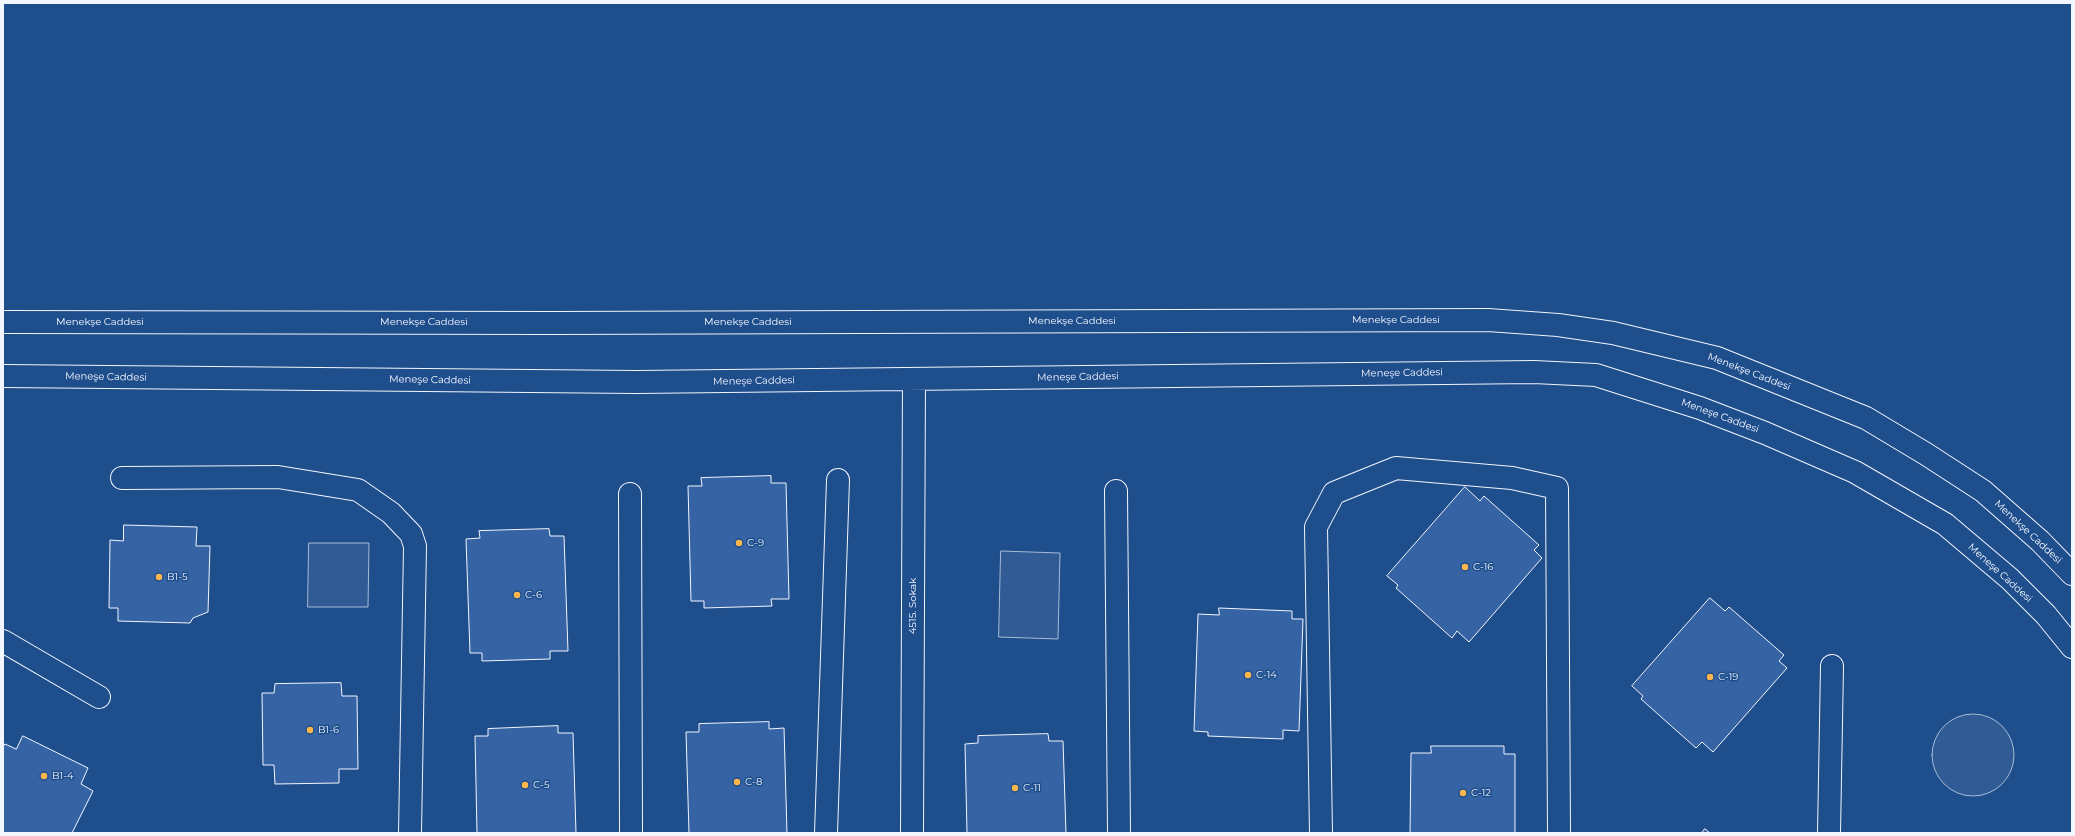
<!DOCTYPE html>
<meta charset="utf-8">
<style>
body{margin:0}
#map{position:relative;width:2075px;height:836px;overflow:hidden;background:#1f4e8c;font-family:Montserrat,sans-serif}
canvas{display:block}
.frame{position:absolute;inset:0;border:4px solid #f2f6ff;pointer-events:none}
</style>
<div id="map">
<canvas width="2075" height="836"></canvas>
<div class="frame"></div>
</div>
<script>
const c = document.querySelector('canvas').getContext('2d');
c.lineJoin = 'round';
function paint(path, color) { c.fillStyle = color; c.fill(path, 'evenodd'); }
function strokePath(path, color, width, dash) { c.strokeStyle = color; c.lineWidth = width; c.lineCap = dash ? 'butt' : 'round'; c.setLineDash(dash || []); c.stroke(path); }
function label(font, color, halo, rows, align = 'center') {
  c.font = font + ' Montserrat,sans-serif'; c.lineWidth = 3; c.setLineDash([]); c.textBaseline = 'middle'; c.strokeStyle = halo; c.fillStyle = color; for (const [text, x, y, turn = 0] of rows) {
    c.save(); c.translate(x, y); c.rotate((+turn || 0) * Math.PI / 180); c.textAlign = isNaN(turn) ? turn : align; if (halo) c.strokeText(text, 0, 0); c.fillText(text, 0, 0); c.restore();
  }
}
const built = new Path2D(`
 M309 543H369L368 607H308Z
 M1001 551 1060 553 1058 639 999 637Z
 M1932 755a41 41 0 1 1 82 0a41 41 0 1 1-82 0Z`);
const building = new Path2D(`
 M771 476V483H786L789 599H771L772 606 704 608V601H691L688 486H702L701 478Z
 M1465 487 1480 501 1484 496 1539 545 1534 550 1542 558 1469 642 1457 631 1452 638 1396 588 1398 585 1387 576Z
 M124 525 197 527 196 546H210L208 612 193 618 190 623 118 621V608H109L110 540 123 541Z
 M549 529 550 536H564L568 651H550V659L482 661V653H470L466 539 480 538 479 531Z
 M1710 598 1725 611 1729 607 1784 655 1779 661 1787 668 1713 752 1702 742 1696 748 1641 699 1643 696 1632 686Z
 M1219 608 1292 611V619H1303L1299 731 1283 730V739L1208 736V732L1194 731 1198 614 1219 615Z
 M341 683 342 696H357L358 769H339V783L275 784 274 765H263L262 693H274L275 684Z
 M769 722V729L784 728 787 833H689L686 732H699V724Z
 M558 726V733H573L576 833H477L475 736H488V729Z
 M1048 734 1049 741H1063L1066 833H967L965 744 978 743V736Z
 M23 736 88 768 81 784 93 791 72 833H3V747L5 744 16 749Z
 M1431 746H1504V754H1515V833H1410L1411 753H1431Z
 M1705 829 1710 833H1702Z`);
const minor = new Path2D(`
 M3 322 552 323 1488 320 1558 325 1613 333 1717 358 1866 418 1926 454 1983 491 2040 541 2072 574
 M3 376 636 382 1534 372 1596 375 1700 408 1765 433 1855 472 1945 524 2010 579 2046 615 2072 647
 M122 478 278 477 358 490 391 513 411 534 415 546 410 833
 M1116 491 1119 833
 M630 494 631 833
 M3 641 99 697
 M826 833 838 480
 M912 833 914 379
 M1321 833 1316 527 1334 493 1396 468 1512 478 1557 488 1559 833
 M1829 833 1832 666`);
const markers = [
 [739,543,4,"#ffb74d"],
 [1465,567,4,"#ffb74d"],
 [159,577,4,"#ffb74d"],
 [517,595,4,"#ffb74d"],
 [1248,675,4,"#ffb74d"],
 [1710,677,4,"#ffb74d"],
 [310,730,4,"#ffb74d"],
 [44,776,4,"#ffb74d"],
 [737,782,4,"#ffb74d"],
 [525,785,4,"#ffb74d"],
 [1015,788,4,"#ffb74d"],
 [1463,793,4,"#ffb74d"]
];
const streetNames = [
 ["Menekşe Caddesi",1396,320],
 ["Menekşe Caddesi",1072,321],
 ["Menekşe Caddesi",100,322],
 ["Menekşe Caddesi",424,322],
 ["Menekşe Caddesi",748,322],
 ["Menekşe Caddesi",1749,372,21],
 ["Meneşe Caddesi",1402,373,-1],
 ["Meneşe Caddesi",106,377,1],
 ["Meneşe Caddesi",1078,377,-1],
 ["Meneşe Caddesi",430,380,1],
 ["Meneşe Caddesi",754,381,-1],
 ["Meneşe Caddesi",1720,416,20],
 ["Menekşe Caddesi",2028,532,43],
 ["Meneşe Caddesi",2000,573,42],
 ["4515. Sokak",913,606,-90]
];
const poiNames = [
 ["C-9",747,543],
 ["C-16",1473,567],
 ["B1-5",167,577],
 ["C-6",525,595],
 ["C-14",1256,675],
 ["C-19",1718,677],
 ["B1-6",318,730],
 ["B1-4",52,776],
 ["C-8",745,782],
 ["C-5",533,785],
 ["C-11",1023,788],
 ["C-12",1471,793]
];
paint(built, '#305b95');
strokePath(built, '#a8bbd7', 1);
paint(building, '#3563a3');
strokePath(building, '#f2f6ff', 1);
strokePath(minor, '#f2f6ff', 24);
strokePath(minor, '#1f4e8c', 22);
for (const [x, y, r, color] of markers) { const dot = new Path2D(); dot.arc(x, y, r, 0, 2 * Math.PI); c.fillStyle = color; c.fill(dot); strokePath(dot, '#1f4e8c', 1.5); }
label('10px', '#f2f6ff', '#1f4e8c', streetNames);
label('10px', '#f2f6ff', '#1f4e8c', poiNames, 'left');
</script>
